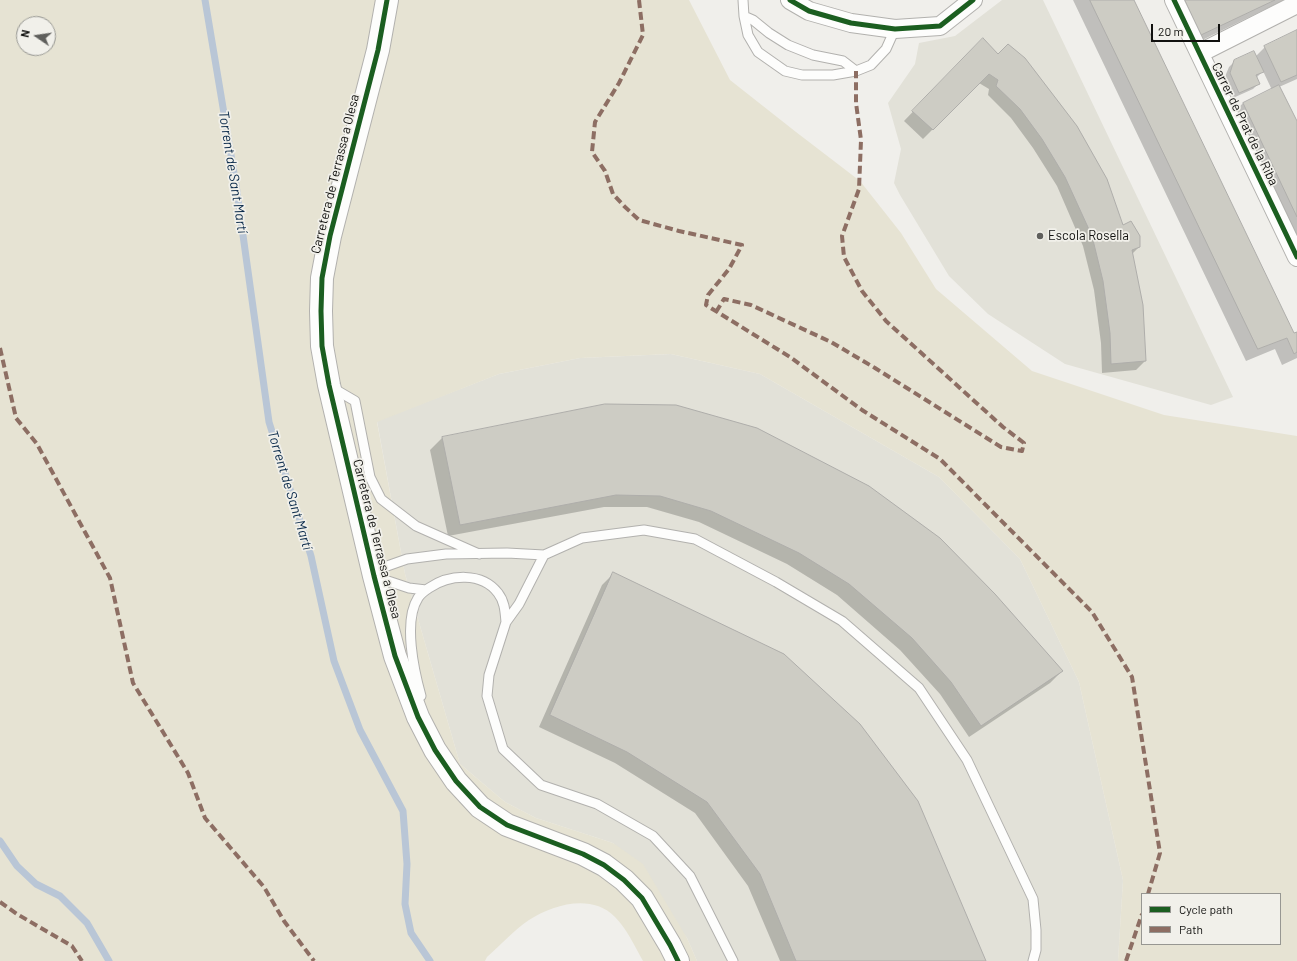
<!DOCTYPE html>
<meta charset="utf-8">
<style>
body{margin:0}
#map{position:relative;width:1297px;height:961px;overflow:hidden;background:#f0efeb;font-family:Barlow,sans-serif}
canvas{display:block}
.legend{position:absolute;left:1141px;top:893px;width:140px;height:52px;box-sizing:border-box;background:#f1f0ea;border:1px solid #979792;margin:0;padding:5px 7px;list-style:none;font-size:12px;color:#11110f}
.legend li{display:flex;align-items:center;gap:8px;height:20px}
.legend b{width:20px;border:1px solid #979792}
.north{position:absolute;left:16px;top:16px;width:40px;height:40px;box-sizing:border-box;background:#f1f0ea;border:1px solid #979792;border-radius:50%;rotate:283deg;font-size:11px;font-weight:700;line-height:16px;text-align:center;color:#11110f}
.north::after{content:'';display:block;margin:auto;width:14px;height:18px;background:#5f5f5c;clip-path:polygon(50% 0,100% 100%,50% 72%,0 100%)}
.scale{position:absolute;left:1151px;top:24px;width:69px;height:18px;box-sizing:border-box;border:2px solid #11110f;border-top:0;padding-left:5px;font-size:12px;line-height:14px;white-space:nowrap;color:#11110f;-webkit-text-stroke:3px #f1f0ea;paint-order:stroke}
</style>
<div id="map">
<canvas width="1297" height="961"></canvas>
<ul class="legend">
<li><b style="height:5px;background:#1b5e20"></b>Cycle path</li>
<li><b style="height:5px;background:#8d6e63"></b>Path</li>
</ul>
<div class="north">N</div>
<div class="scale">20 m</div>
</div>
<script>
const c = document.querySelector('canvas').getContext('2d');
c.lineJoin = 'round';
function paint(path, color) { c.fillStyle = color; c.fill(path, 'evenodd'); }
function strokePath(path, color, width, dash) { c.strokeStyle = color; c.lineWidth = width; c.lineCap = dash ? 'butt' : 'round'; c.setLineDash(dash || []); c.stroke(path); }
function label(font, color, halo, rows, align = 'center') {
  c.font = font + ' Barlow,sans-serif'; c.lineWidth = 3.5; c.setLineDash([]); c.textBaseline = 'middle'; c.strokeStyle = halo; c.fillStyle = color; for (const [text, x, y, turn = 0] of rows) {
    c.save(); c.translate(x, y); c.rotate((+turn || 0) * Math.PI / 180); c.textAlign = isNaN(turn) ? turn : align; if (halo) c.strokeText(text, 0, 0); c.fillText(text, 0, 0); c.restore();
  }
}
const built = new Path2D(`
 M1002 0H1043L1233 397 1211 405 1065 364 988 314 949 276 900 195 894 183 901 149 888 103 915 64 919 43 955 36Z
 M671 354 760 374 939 477 1020 559 1079 682 1123 880 1118 961H697L687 938 613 843 536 818 505 802 460 764 405 574 377 421 499 374 580 358Z`);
const green = new Path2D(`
 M0 0H689L730 80 796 132 860 181 901 233 936 289 1032 371 1164 415 1297 436V961H1118L1123 880 1079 682 1020 559 939 477 760 374 671 354 580 358 499 374 377 422 405 574 460 764 505 802 536 818 613 843 643 864 687 938 697 961H643C634 945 627 929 615 917 591 893 553 905 529 920 515 929 500 946 487 957L485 961H0ZM24 24H48V48H24ZM1142 894H1280V944H1142Z`);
const shadow = new Path2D(`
 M1073 0H1133L1293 335 1297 333V358L1282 365 1275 349 1246 361Z
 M1168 0H1284L1190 46Z
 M1297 31V79L1279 87 1297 124V253L1232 115 1243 103 1272 90 1263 71 1257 77 1259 83 1253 89 1233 98 1224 79 1229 67 1235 61 1256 56 1265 47Z
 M983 39 1122 226 1139 247 1132 254 1145 361 1136 370 1102 373 1101 343 1094 290 1083 246 1057 186 1033 148 1011 118 988 95 989 89 979 83 923 139 904 121Z
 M605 405 1062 671 1050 683 969 737 940 694 900 650 837 595 787 564 699 522 647 507H604L448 536 430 450 442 438Z
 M613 574 985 961H780L748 886 695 813 615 763 539 727 602 585Z`);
const stream = new Path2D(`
 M205 0 236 185 269 422 311 556 334 661 360 730 403 811 407 864 405 904 411 933 430 961
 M0 841 17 866 36 884 60 896 87 923 109 961`);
const building = new Path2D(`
 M1090 0H1134L1294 333 1297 332V352L1294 354 1287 338 1258 349Z
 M1185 0H1275L1201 35Z
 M1297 30V75L1281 82 1264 46Z
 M983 38 998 54 1008 44 1025 58 1077 126 1107 179 1123 225 1131 221 1140 236V247L1132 250 1143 305 1146 361 1111 364 1110 333 1103 281 1092 236 1065 177 1042 139 1020 109 996 86 998 80 989 74 933 130 912 111Z
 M1254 51 1264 72 1256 75 1260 84 1239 93 1230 73 1234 60Z
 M1279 85 1297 121V217L1243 103Z
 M605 404 676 405 757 428 869 486 940 538 995 594 1063 671 981 726 951 682 912 638 849 584 799 553 711 511 660 496 616 495 460 525 442 437Z
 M613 572 784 654 860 724 918 801 986 961H796L760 874 707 802 627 752 550 715Z`);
const lane = new Path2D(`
 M743 0 744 16 748 35 758 52 785 71 802 75H833L856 71 871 65 886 49 895 29
 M744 16 753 20 769 33 788 45 813 55 843 61 856 71
 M331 387 355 401 370 477 381 499 416 526 479 554
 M373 571 407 559 446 554 507 553 544 555
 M376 577 409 588 426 590
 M421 696C414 671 403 621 418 598 420 594 426 590 429 588 450 574 482 572 498 593 505 602 505 612 506 622
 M733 961 690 876 653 836 597 804 541 785 503 749 487 696 489 675 506 622 519 604 544 555 582 538 644 530 695 539 776 582 842 621 919 688 967 760 1033 899 1036 930V950L1033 961`);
const street = new Path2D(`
 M790 0 809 11 851 23 895 29 940 26 973 0
 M1174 0 1297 257
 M1200 53 1297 4`);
const secondary = new Path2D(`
 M387 0 378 50 330 236 322 278 321 311 322 346 329 385 374 576 395 656 418 717 435 750 456 781 480 807 507 825 583 854 604 865 624 880 642 898 670 945 678 961`);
const quiet = new Path2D(`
 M639 0 643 35 619 83 595 122 592 152 605 171 613 194 624 206 639 220 679 231 742 245 729 269 708 295 706 305 790 357 862 410 940 459 1092 612 1132 677 1160 853 1148 894
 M716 312 724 299 751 305 831 342 875 368 1001 447 1022 451 1024 443 1003 427 886 321 862 291 844 257 842 236 859 189 861 140 856 103V71
 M0 348 16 418 37 444 110 578 133 683 188 773 205 818 264 887 284 921 314 961
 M0 902 17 914 72 946 82 961
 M1126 961 1142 914`);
const cycleway = new Path2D(`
 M387 0 378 50 330 236 322 278 321 311 322 346 329 385 374 576 395 656 418 717 435 750 456 781 480 807 507 825 583 854 604 865 624 880 642 898 670 945 678 961
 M790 0 809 11 851 23 895 29 940 26 973 0
 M1174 0 1297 257`);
const markers = [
 [1040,236,4,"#5f5f5c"]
];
const streetNames = [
 ["Carrer de Prat de la Riba",1245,124,64],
 ["Carretera de Terrassa a Olesa",335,174,-76],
 ["Carretera de Terrassa a Olesa",377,539,76]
];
const poiNames = [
 ["Escola Rosella",1048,236]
];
const waterNames = [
 ["Torrent de Sant Martí",233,172,81],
 ["Torrent de Sant Martí",290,490,73]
];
paint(built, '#e2e1d8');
paint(green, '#e6e3d3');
paint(shadow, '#0003');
strokePath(stream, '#b9c6d6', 7);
paint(building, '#cdccc4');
strokePath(building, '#afaeab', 1);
strokePath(lane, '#b2b1ae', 11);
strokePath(street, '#b2b1ae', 20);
strokePath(secondary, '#b2b1ae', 24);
strokePath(lane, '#fdfdfc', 9);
strokePath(street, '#fdfdfc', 18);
strokePath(secondary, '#fdfdfc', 22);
strokePath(quiet, '#8d6e63', 4, [8, 4]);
strokePath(cycleway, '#1b5e20', 5);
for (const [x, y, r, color] of markers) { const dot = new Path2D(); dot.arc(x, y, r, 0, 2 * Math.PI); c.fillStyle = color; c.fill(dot); strokePath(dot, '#f1f0ea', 1.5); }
label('13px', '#11110f', '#f1f0ea', streetNames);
label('13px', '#11110f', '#f1f0ea', poiNames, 'left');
label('italic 14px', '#0b2b4b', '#f1f0ea', waterNames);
</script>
